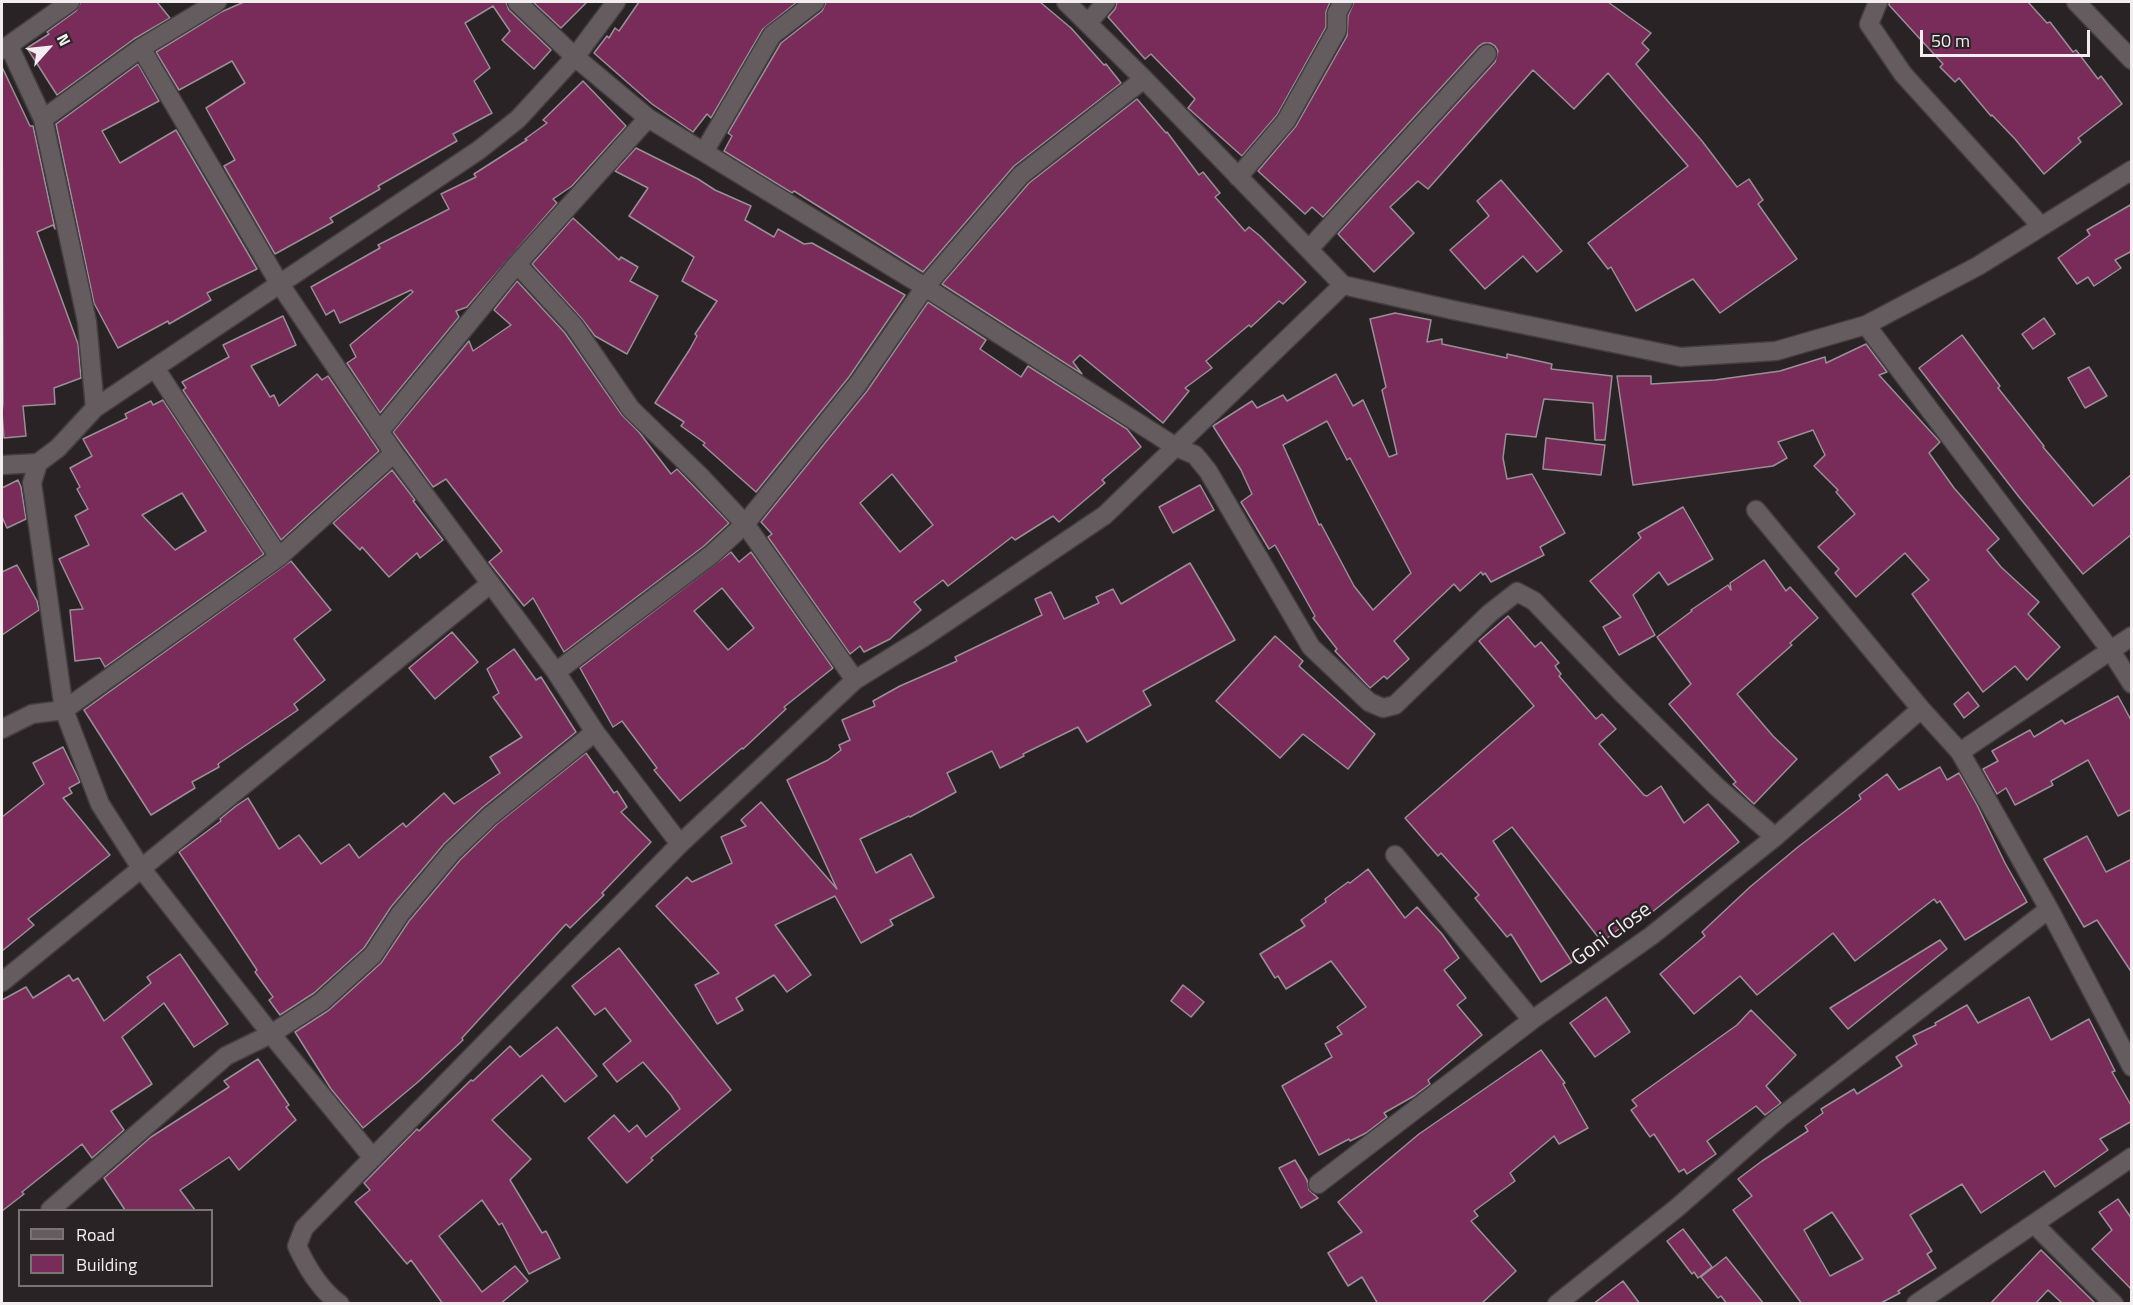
<!DOCTYPE html>
<style>
body{margin:0}
#map{position:relative;width:2133px;height:1305px;overflow:hidden;background:#2a2326;font-family:"Titillium Web",sans-serif}
canvas{display:block}
.frame{position:absolute;inset:0;border:3px solid #f2edef;pointer-events:none}
.legend{position:absolute;left:18px;top:1209px;width:195px;height:78px;box-sizing:border-box;background:#2a2326;border:2px solid #7a7476;margin:0;padding:8px 10px;list-style:none;font-size:18px;color:#f2edef}
.legend li{display:flex;align-items:center;gap:12px;height:30px}
.legend b{width:30px;border:2px solid #7a7476}
.north{position:absolute;left:18px;top:18px;width:60px;height:60px;-webkit-text-stroke:4px #2a2326;paint-order:stroke;rotate:63deg;font-size:16px;font-weight:700;line-height:24px;text-align:center;color:#f2edef}
.north::after{content:'';display:block;margin:auto;width:21px;height:27px;background:#f2edef;clip-path:polygon(50% 0,100% 100%,50% 72%,0 100%)}
.scale{position:absolute;left:1920px;top:30px;width:170px;height:27px;box-sizing:border-box;border:3px solid #f2edef;border-top:0;padding-left:8px;font-size:18px;line-height:21px;white-space:nowrap;color:#f2edef;-webkit-text-stroke:4px #2a2326;paint-order:stroke}
</style>
<div id="map">
<canvas width="2133" height="1305"></canvas>
<div class="frame"></div>
<ul class="legend">
<li><b style="height:8px;background:#645c5f"></b>Road</li>
<li><b style="height:16px;background:#792c5a"></b>Building</li>
</ul>
<div class="north">N</div>
<div class="scale">50 m</div>
</div>
<script>
const c = document.querySelector('canvas').getContext('2d');
c.lineJoin = 'round';
function paint(path, color) { c.fillStyle = color; c.fill(path, 'evenodd'); }
function strokePath(path, color, width, dash) { c.strokeStyle = color; c.lineWidth = width; c.lineCap = dash ? 'butt' : 'round'; c.setLineDash(dash || []); c.stroke(path); }
function label(font, color, halo, rows, align = 'center') {
  c.font = font + ' "Titillium Web",sans-serif'; c.lineWidth = 5; c.setLineDash([]); c.textBaseline = 'middle'; c.strokeStyle = halo; c.fillStyle = color; for (const [text, x, y, turn = 0] of rows) {
    c.save(); c.translate(x, y); c.rotate((+turn || 0) * Math.PI / 180); c.textAlign = isNaN(turn) ? turn : align; if (halo) c.strokeText(text, 0, 0); c.fillText(text, 0, 0); c.restore();
  }
}
const building = new Path2D(`
 M81 2H157L170 18 134 39 57 95 27 48 49 34 47 32 76 11Z
 M244 2H506L509 10 551 50 534 69 502 40 510 31 493 6 465 23 490 68 474 81 492 113 453 134 457 141 378 186 380 189 330 218 333 222 275 254 224 166 235 160 206 108 245 83 232 61 179 90 156 52 221 12Z
 M533 2H587L561 28Z
 M639 2H797L763 29 711 118 707 114 693 132 652 104 594 53 607 36 609 38 615 28 619 31Z
 M826 2H1040L1071 28 1104 65 1106 64 1121 83 1014 166 923 272 794 191 792 193 724 151 732 136 728 133 781 43 822 11Z
 M1117 2H1330L1326 12V27L1277 115 1242 156 1188 108 1195 99 1151 54 1145 59 1108 17 1115 9Z
 M1354 2H1608L1651 33 1642 43 1649 50 1636 64 1702 141 1737 187 1749 179 1763 200 1758 204 1797 259 1720 313 1693 279 1636 311 1611 267 1608 269 1588 243 1688 166 1608 73 1574 109 1533 70 1428 189 1418 181 1390 207 1414 233 1374 272 1338 234 1495 62 1498 51 1495 46 1490 43H1484L1479 46 1323 217 1312 207 1305 214 1258 171 1296 126 1347 36 1348 16Z
 M1889 2H2028L2047 23 2050 22 2073 52 2076 50 2098 79 2101 76 2122 104 2078 138 2081 142 2044 174 2015 139 1992 115 1991 116 1959 78 1955 82 1940 67 1943 64 1889 5Z
 M138 64 159 101 102 131 120 163 176 130 257 269 207 293 211 300 169 324 168 321 118 348 94 303 56 124Z
 M2 67 30 126H33L55 229 53 225 37 232 78 344 81 378 54 388 55 404 23 406 26 436 4 438 2 412 3 404Z
 M583 81 626 126 572 186 553 199 557 203 467 307 456 311 459 317 380 413 347 363 356 357 350 345 413 292 411 290 340 323 334 310 326 315 311 287 380 248 378 245 449 209 441 194 476 177 474 174 527 140 525 139 547 123 543 120Z
 M1137 99 1166 133 1167 132 1199 175 1203 172 1220 193 1215 197 1245 231 1249 227 1260 236 1306 282 1283 304 1279 301 1251 327 1249 325 1206 361 1212 368 1185 388 1189 391 1163 423 1080 355 1073 362 1082 374 942 284 1029 183Z
 M636 148 698 179 715 190 751 206 745 220 774 237 778 229 804 244 812 243 905 295 849 377 756 492 703 445 705 443 681 426 684 422 655 403 690 349 697 336 695 334 717 301 682 281 694 257 629 216 648 188 615 171Z
 M1501 180 1562 251 1537 272 1523 256 1485 289 1450 250 1489 216 1477 201Z
 M2132 204V251L2115 260 2121 268 2094 286 2088 277 2077 284 2058 258 2090 235 2087 230Z
 M573 218 619 260 621 257 638 267 630 281 658 296 627 354 595 336 582 319 532 264Z
 M517 281 565 333 622 415 639 432 671 474 677 469 729 523 704 546 564 652 533 598 524 606 489 562 502 551 446 479 433 487 393 432 469 341 473 351 511 325 494 310Z
 M928 302 986 340 980 349 1021 377 1028 366 1127 429 1141 447 1102 480 1105 483 1059 522 1053 516 1015 540 1012 537 948 586 943 580 914 602 921 610 890 639 864 652 860 646 850 654 768 537 772 534 761 522 867 391ZM892 474 933 525 900 552 860 503Z
 M1395 313 1431 320 1427 342 1442 339V344L1507 358V354L1552 364 1551 369 1612 376 1605 440H1595L1593 403 1544 399 1536 437 1506 434 1503 458 1507 479 1532 474 1565 533 1540 547 1544 555 1491 582 1485 573 1483 575 1481 572 1460 591 1454 584 1394 641 1409 659 1387 679 1384 676 1370 688 1335 651 1337 649 1313 618 1315 616 1275 545 1269 549 1241 502 1252 494 1241 470 1213 426 1252 401 1257 408 1283 395 1287 401 1336 374 1353 406 1363 400 1389 457 1397 454 1382 390 1386 387 1370 319ZM1327 421 1347 460 1350 458 1411 573 1373 610 1354 586 1321 524 1319 525 1283 445Z
 M283 316 296 345 251 366 270 397 274 395 279 406 317 374 322 380 328 376 379 451 281 540 183 390 186 388 182 382 229 357 223 345Z
 M2044 318 2055 334 2033 349 2022 334Z
 M1962 335 2000 386 1998 388 2044 446 2043 447 2093 506 2132 474V534L2083 574 2019 497 1919 368Z
 M1866 344 1887 372 1879 375 1940 442 1929 453 1954 488 1999 539 1987 550 2001 567 2039 602 2028 614 2060 647 2027 680 2015 666 1983 692 1912 594 1929 580 1905 553 1856 597 1835 573 1839 569 1818 547 1855 514 1836 492 1838 490 1814 466 1825 455 1813 430 1778 442 1787 458 1773 466 1633 485 1617 376H1651V384L1715 380 1780 371 1825 357 1826 363Z
 M2089 367 2107 396 2085 408 2068 378Z
 M163 400 264 554 105 667 100 658 75 661 70 610 83 609 59 559 89 545 75 516 88 509 77 489 80 487 70 468 92 456 83 439 127 418 125 414 151 401 153 405ZM182 493 206 531 175 550 142 515Z
 M1546 438 1605 445 1601 475 1543 469Z
 M392 470 415 500 413 501 443 540 420 558 417 553 389 577 362 547 360 550 333 523Z
 M18 480 21 487 26 519 7 528 2 517V488Z
 M1200 485 1214 510 1173 533 1159 507Z
 M1683 507 1713 559 1668 585 1659 572 1633 595 1655 635 1619 655 1603 627 1621 617 1590 581 1641 538 1638 533Z
 M731 552 739 562 751 552 833 668 784 707 786 709 743 749 742 748 680 801 654 770 657 768 622 721 613 727 580 668ZM722 588 754 628 728 650 694 611Z
 M1764 560 1786 591 1790 587 1818 618 1790 643 1792 645 1737 694 1773 736 1797 759 1754 804 1733 784 1736 782 1669 704 1691 684 1657 637 1692 611 1691 610 1728 585 1731 590 1730 583Z
 M291 561 331 610 294 639 325 680 294 704 298 710 218 764 219 767 192 782 195 788 151 815 84 710Z
 M1190 563 1235 640 1143 691 1151 705 1087 742 1078 727 1023 754 1024 756 1000 768 992 751 947 773 956 792 910 817 909 816 860 839 876 873 911 854 934 897 890 920 893 925 861 943 835 896 775 925 811 975 787 992 774 975 736 998 743 1010 717 1024 695 985 719 973 656 906 687 877 692 882 732 863 721 837 746 826 741 820 761 802 837 889 787 780 828 760 841 750 839 745 850 740 842 720 875 706 873 701 900 686 957 661 955 657 1042 615 1035 599 1051 592 1064 619 1099 603 1096 597 1113 589 1121 604Z
 M17 565 37 601 39 610 2 635V572Z
 M1508 616 1535 647 1541 642 1559 663 1555 666 1561 674 1559 676 1596 719 1602 714 1616 729 1599 744 1644 795 1647 796 1661 786 1684 823 1708 804 1739 842 1641 921 1637 915 1602 942 1512 827 1493 841 1572 962 1541 982 1511 934 1507 937 1475 898 1479 895 1441 853 1438 856 1405 818 1534 706 1479 641Z
 M452 632 478 662 435 699 409 668Z
 M1275 636 1303 661 1299 666 1375 734 1348 769 1303 734 1280 758 1216 701Z
 M514 649 536 680 541 677 576 732 483 807 444 844 391 907 364 948 314 993 280 1015 269 1000 273 997 255 972 257 970 179 852 221 821 220 819 236 806 248 798 279 849 299 835 321 864 349 844 359 858 403 823 406 827 444 793 454 804 500 773 490 757 522 737 493 697 499 693 487 669Z
 M1968 692 1979 706 1964 718 1954 704Z
 M2118 696 2132 722V809L2118 816 2088 760 2051 781 2053 785 2015 805 2006 788 1997 794 1983 769 1998 761 1992 751 2030 730 2034 737 2062 720 2065 724Z
 M63 747 80 782 69 788 72 793 63 798 110 855 28 919 34 925 2 951V817L44 784 33 763Z
 M586 753 614 793 617 791 627 807 621 812 651 842 602 893 604 895 570 928 566 924 462 1038 463 1040 418 1082 363 1128 331 1089 295 1032 329 1010 381 963 409 921 460 860 497 824Z
 M1940 767 1947 780 1959 773 1977 805 2005 863 2027 902 1965 940 1940 901 1937 903 1934 899 1855 961 1833 933 1757 995 1740 976 1694 1014 1660 974 1705 936 1702 932 1750 887 1798 847 1861 799 1859 795 1887 774 1899 790Z
 M2087 836 2106 872 2132 859V973L2097 920 2084 927 2044 859Z
 M1368 869 1405 918 1417 907 1442 934 1459 958 1444 970 1466 998 1457 1005 1482 1035 1428 1080 1430 1084 1414 1096 1384 1113 1387 1117 1366 1133 1350 1141 1349 1139 1319 1155 1282 1086 1332 1057 1325 1044 1342 1034 1337 1027 1366 1007 1331 961 1286 989 1278 976 1275 978 1260 954 1305 926 1301 920 1326 902 1325 899 1348 882 1350 883Z
 M1940 940 1947 949 1848 1029 1830 1008Z
 M619 948 731 1090 651 1158 653 1160 627 1183 588 1138 614 1115 629 1132 637 1125 646 1137 680 1109 671 1095 643 1062 617 1082 603 1064 631 1041 605 1008 595 1015 572 986Z
 M180 954 228 1024 194 1047 164 1003 122 1037 152 1084 111 1111 124 1130 92 1158 82 1144 22 1192 24 1194 2 1211V1000L26 987 33 998 69 975 73 981 78 978 104 1021 151 983 147 977Z
 M1183 985 1204 1002 1191 1017 1171 1001Z
 M1606 997 1630 1032 1595 1057 1570 1023Z
 M2029 997 2051 1040 2089 1019 2115 1071 2112 1072 2132 1107V1121L2100 1139 2108 1150 2055 1187 2044 1171 1981 1213 1962 1184 1910 1215 1932 1251 1927 1254 1936 1268 1898 1291 1900 1293 1879 1304H1802L1733 1210 1752 1196 1738 1179 1762 1161 1808 1131 1805 1126 1823 1113 1821 1109 1854 1089 1857 1094 1902 1066 1896 1057 1917 1044 1913 1036 1936 1025 1935 1023 1967 1005 1978 1023ZM1832 1212 1863 1259 1830 1276 1804 1230Z
 M1751 1010 1796 1055 1766 1086 1781 1103 1765 1115 1756 1106 1707 1141 1716 1154 1687 1174 1684 1169 1679 1172 1654 1134 1650 1137 1631 1110 1637 1106 1632 1100 1737 1025Z
 M557 1027 597 1076 565 1102 542 1075 492 1120 531 1159 510 1180 542 1233 546 1231 560 1258 529 1274 502 1223 499 1225 482 1200 439 1236 482 1292 515 1266 528 1281 500 1304H443L411 1260 407 1264 355 1202 370 1190 364 1183 417 1129 419 1131 471 1080 473 1081 510 1046 520 1057Z
 M1541 1050 1565 1083 1563 1084 1588 1128 1559 1144 1554 1136 1510 1173 1515 1181 1474 1211 1478 1216 1471 1221 1516 1271 1481 1304H1378L1362 1277 1348 1286 1328 1253 1362 1232 1338 1202 1419 1134Z
 M258 1059 289 1105 286 1107 296 1120 239 1170 229 1157 180 1190 195 1210H125L104 1178 151 1137 229 1087 224 1081Z
 M1295 1160 1307 1180 1309 1190 1318 1198 1301 1208 1279 1168Z
 M2118 1199 2132 1219V1290L2092 1249 2112 1230 2099 1212Z
 M1683 1229 1712 1267 1698 1278 1694 1272 1692 1274 1667 1241Z
 M2041 1250 2096 1304H2063L2048 1290 2035 1304H1990Z
 M1726 1257 1764 1304H1727L1721 1296 1718 1298 1701 1277Z
 M1623 1281 1640 1304H1593Z`);
const minor = new Path2D(`
 M517 2 575 57 648 118 925 287 1176 447 1195 455 1208 471 1311 647 1369 702 1383 708 1395 705 1490 613 1517 592 1534 601 1621 692 1717 787 1775 837
 M1066 2 1144 79 1343 285 1453 310 1681 357 1776 351 1866 325 1978 266 2132 170
 M1878 2 1869 24 1903 74 2041 226
 M2076 2 2132 60
 M1088 23 1106 2
 M9 46 43 119 87 322 95 408
 M141 48 279 283 394 453 556 672 595 732 680 844
 M2 50 70 2
 M43 119 141 48 217 2
 M704 152 772 35 815 2
 M1238 177 1286 121 1337 30V13L1343 2
 M1309 249 1487 54
 M517 264 574 326 631 409 700 476 745 524 855 680
 M1866 325 2111 651 2132 684
 M155 368 279 557
 M379 432 517 264 648 118
 M2 465 38 463
 M1756 510 1921 709 1960 752 2049 909 2132 1067
 M556 672 711 555 745 524 858 384 925 287 1021 175 1144 79
 M2 729 32 714 64 710 279 557 394 453
 M1960 752 2132 636
 M1395 855 1532 1020
 M2 982 490 584
 M373 1158 271 1034 141 868 100 804 64 710 32 483 38 463 58 448 95 408 479 150 518 119 575 57 616 2
 M1318 1184 1532 1020 1651 936 1775 837 1921 709
 M50 1210 226 1056 271 1034 321 1002 373 955 400 914 452 852 490 816 595 732
 M2034 1224 2114 1304
 M340 1304C320 1290 307 1268 297 1246L304 1228 680 844 855 680 924 637 1105 515 1343 285
 M1557 1304 1678 1207 1778 1119 2049 909
 M1916 1304 2132 1157`);
const streetNames = [
 ["Goni Close",1612,935,-36]
];
paint(building, '#792c5a');
strokePath(building, '#999095', 1.5);
strokePath(minor, '#433e40', 21);
strokePath(minor, '#645c5f', 18);
label('21px', '#f2edef', '#2a2326', streetNames);
</script>
